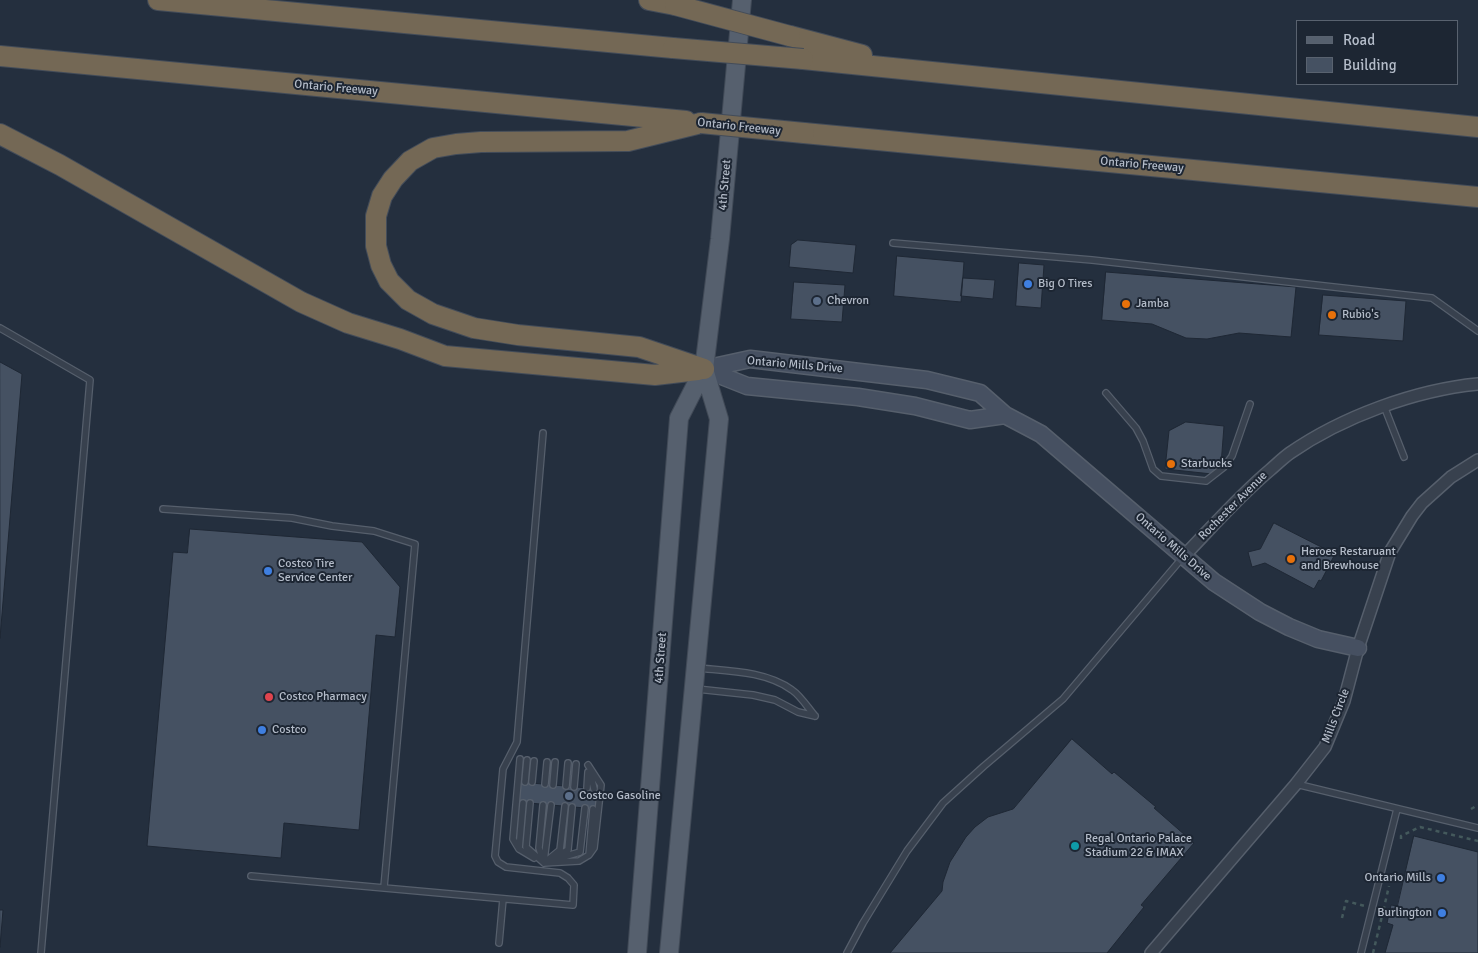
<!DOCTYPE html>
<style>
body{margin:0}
#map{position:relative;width:1478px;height:953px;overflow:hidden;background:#242f3e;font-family:Signika,sans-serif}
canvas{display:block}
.legend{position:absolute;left:1296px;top:20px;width:162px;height:65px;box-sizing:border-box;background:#1d2633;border:1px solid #59626f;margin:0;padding:6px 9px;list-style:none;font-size:15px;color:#b4bcc9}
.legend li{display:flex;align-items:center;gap:10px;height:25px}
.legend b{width:25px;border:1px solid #59626f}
</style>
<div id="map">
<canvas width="1478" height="953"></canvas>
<ul class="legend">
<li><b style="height:6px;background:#56606e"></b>Road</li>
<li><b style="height:14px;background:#455162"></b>Building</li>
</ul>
</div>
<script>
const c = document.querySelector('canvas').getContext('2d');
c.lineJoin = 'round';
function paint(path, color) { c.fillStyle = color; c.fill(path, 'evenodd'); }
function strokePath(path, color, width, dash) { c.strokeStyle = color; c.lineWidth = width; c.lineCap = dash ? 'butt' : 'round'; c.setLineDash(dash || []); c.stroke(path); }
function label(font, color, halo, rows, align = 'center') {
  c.font = font + ' Signika,sans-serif'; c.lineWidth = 4; c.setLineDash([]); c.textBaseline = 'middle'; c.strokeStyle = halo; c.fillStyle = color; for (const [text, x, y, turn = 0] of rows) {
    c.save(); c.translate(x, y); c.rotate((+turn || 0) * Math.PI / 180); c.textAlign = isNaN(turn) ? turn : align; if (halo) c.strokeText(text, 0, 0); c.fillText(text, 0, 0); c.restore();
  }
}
const building = new Path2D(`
 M798 240 856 245 853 273 789 267 791 245Z
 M897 256 964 262 961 302 894 296Z
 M1019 263 1044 265 1041 308 1016 306Z
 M1106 272 1296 287 1291 337 1239 333 1207 339 1186 338 1152 324 1102 320Z
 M963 278 995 280 993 299 961 296Z
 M794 282 845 285 842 322 791 319Z
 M1323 295 1406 301 1403 341 1319 335Z
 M0 362 22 374 0 638Z
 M1186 422 1224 426 1221 465 1212 474 1165 469 1169 431Z
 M1274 523 1335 554 1321 581 1319 580 1314 589 1265 563 1252 567 1248 552 1260 549Z
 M190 529 362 542 400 587 395 637 376 635 359 830 284 823 281 858 147 846 173 552 187 553Z
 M1072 739 1112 774 1114 772 1156 807 1154 808 1194 843 1141 905 1144 907 1107 953H890L942 891 943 882 950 862 966 837 975 827 988 817 1013 809Z
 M520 782 598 789 596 809 518 802Z
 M1414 836 1478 852V953H1385L1393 925 1387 923 1391 905 1397 906Z
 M0 910H3L0 947Z`);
const path = new Path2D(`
 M1471 809 1478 805
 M1401 839V836L1420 827 1478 841
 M1389 913 1383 912 1389 886
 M1342 918 1346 901 1365 906
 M1373 953 1383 912 1382 911`);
const lane = new Path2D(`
 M893 243 1092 260 1432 298 1478 331
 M0 328 90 380 41 953
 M1106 393 1136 428 1143 441 1153 469 1161 476 1206 481 1224 467 1232 456 1250 404
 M1384 406 1404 457
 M163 509 292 518 332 526 374 531 415 544 384 887
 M698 668C728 671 766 671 792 690 801 696 808 708 815 716
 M697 689 753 695 775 700 798 712 815 716
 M588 765 601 785 594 848 589 855
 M590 772 594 789
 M525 782 527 760
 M532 782 534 761
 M545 784 547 762
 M1296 784 1478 828
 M553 785 555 762
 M566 786 568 763
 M574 787 576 764
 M587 788 588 772
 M523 803 519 849 534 858
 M530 803 526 847 544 863 579 861 589 855 593 809
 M543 805 539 848 543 861
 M519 849 513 839 520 759
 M555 857 568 850 572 807
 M553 860 580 852 585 808
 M544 861 551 805
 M544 863 560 850 565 806
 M251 876 573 905 574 885 568 878 560 873 506 867 498 862 495 856 503 769 517 742 543 433
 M499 943 503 899
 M847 953 863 923 907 851 943 803 984 766 1063 699 1183 557
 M1361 953 1397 809`);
const street = new Path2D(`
 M1184 556C1212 527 1239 496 1270 470 1277 464 1283 458 1290 453 1342 417 1415 390 1478 384
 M1151 953 1296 784 1325 747 1344 701 1358 648 1390 552 1412 516 1422 503 1451 477 1478 460`);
const secondary = new Path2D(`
 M704 369 750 359 927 380 980 393 1005 415 1041 434 1214 582 1260 612 1289 627 1318 639 1358 648
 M704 369 747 386 858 397 915 406 970 420 1005 415`);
const primary = new Path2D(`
 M637 953 679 418 704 369 720 239 742 0
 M669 953 719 419 704 369`);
const highway = new Path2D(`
 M158 0 673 48
 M649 0 675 5
 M790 36 862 55
 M0 56 686 121
 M803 59 1478 127
 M701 123 628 141 481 142 456 144 433 148 410 161 393 179 382 196 376 216V246L381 265 389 281 408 300 433 314 474 328 518 335 639 347 704 369
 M804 133 1478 197
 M0 134 60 165 301 302 348 323 400 339 445 356 655 375 698 370`);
const highwayBridge = new Path2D(`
 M675 5 790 36
 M673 48 803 59
 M701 123 804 133`);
const markers = [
 [1028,284,5,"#3f7fe0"],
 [817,301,5,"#5c6f8a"],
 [1126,304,5,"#e8710a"],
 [1332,315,5,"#e8710a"],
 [1171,464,5,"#e8710a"],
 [1291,559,5,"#e8710a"],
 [268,571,5,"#3f7fe0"],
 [269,697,5,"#e0444e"],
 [262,730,5,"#3f7fe0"],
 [569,796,5,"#5c6f8a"],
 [1075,846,5,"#0f9aa8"],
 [1441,878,5,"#3f7fe0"],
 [1442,913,5,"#3f7fe0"]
];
const streetNames = [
 ["Ontario Freeway",336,88,5],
 ["Ontario Freeway",739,127,6],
 ["Ontario Freeway",1142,165,5],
 ["4th Street",725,185,-85],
 ["Ontario Mills Drive",795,365,5],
 ["Rochester Avenue",1233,506,-45],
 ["Ontario Mills Drive",1173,547,41],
 ["4th Street",661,658,-86],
 ["Mills Circle",1336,716,-69]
];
const poiNames = [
 ["Big O Tires",1038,284],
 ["Chevron",827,301],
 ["Jamba",1136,304],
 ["Rubio's",1342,315],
 ["Starbucks",1181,464],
 ["Heroes Restaruant",1301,552],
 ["and Brewhouse",1301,566],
 ["Costco Tire",278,564],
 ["Service Center",278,578],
 ["Costco Pharmacy",279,697],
 ["Costco",272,730],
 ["Costco Gasoline",579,796],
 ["Regal Ontario Palace",1085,839],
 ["Stadium 22 & IMAX",1085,853],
 ["Ontario Mills",1431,878,"right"],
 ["Burlington",1432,913,"right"]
];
paint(building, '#455162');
strokePath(building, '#1f2835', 1);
strokePath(lane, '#565f6c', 8);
strokePath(street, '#565f6c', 14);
strokePath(secondary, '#565f6c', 19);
strokePath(primary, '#414a57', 20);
strokePath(highway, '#434c59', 22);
strokePath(path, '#44595c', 2.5, [4, 4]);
strokePath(lane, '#38414e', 5.5);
strokePath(street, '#38414e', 11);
strokePath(secondary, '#465061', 16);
strokePath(primary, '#56606e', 18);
strokePath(highway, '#746855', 20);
strokePath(highwayBridge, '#434c59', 22, []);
strokePath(highwayBridge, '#746855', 20);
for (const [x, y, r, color] of markers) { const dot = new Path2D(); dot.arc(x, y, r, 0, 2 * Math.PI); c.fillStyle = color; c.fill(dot); strokePath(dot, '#1d2633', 2); }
label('12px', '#b4bcc9', '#1d2633', streetNames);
label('12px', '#b4bcc9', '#1d2633', poiNames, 'left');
</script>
